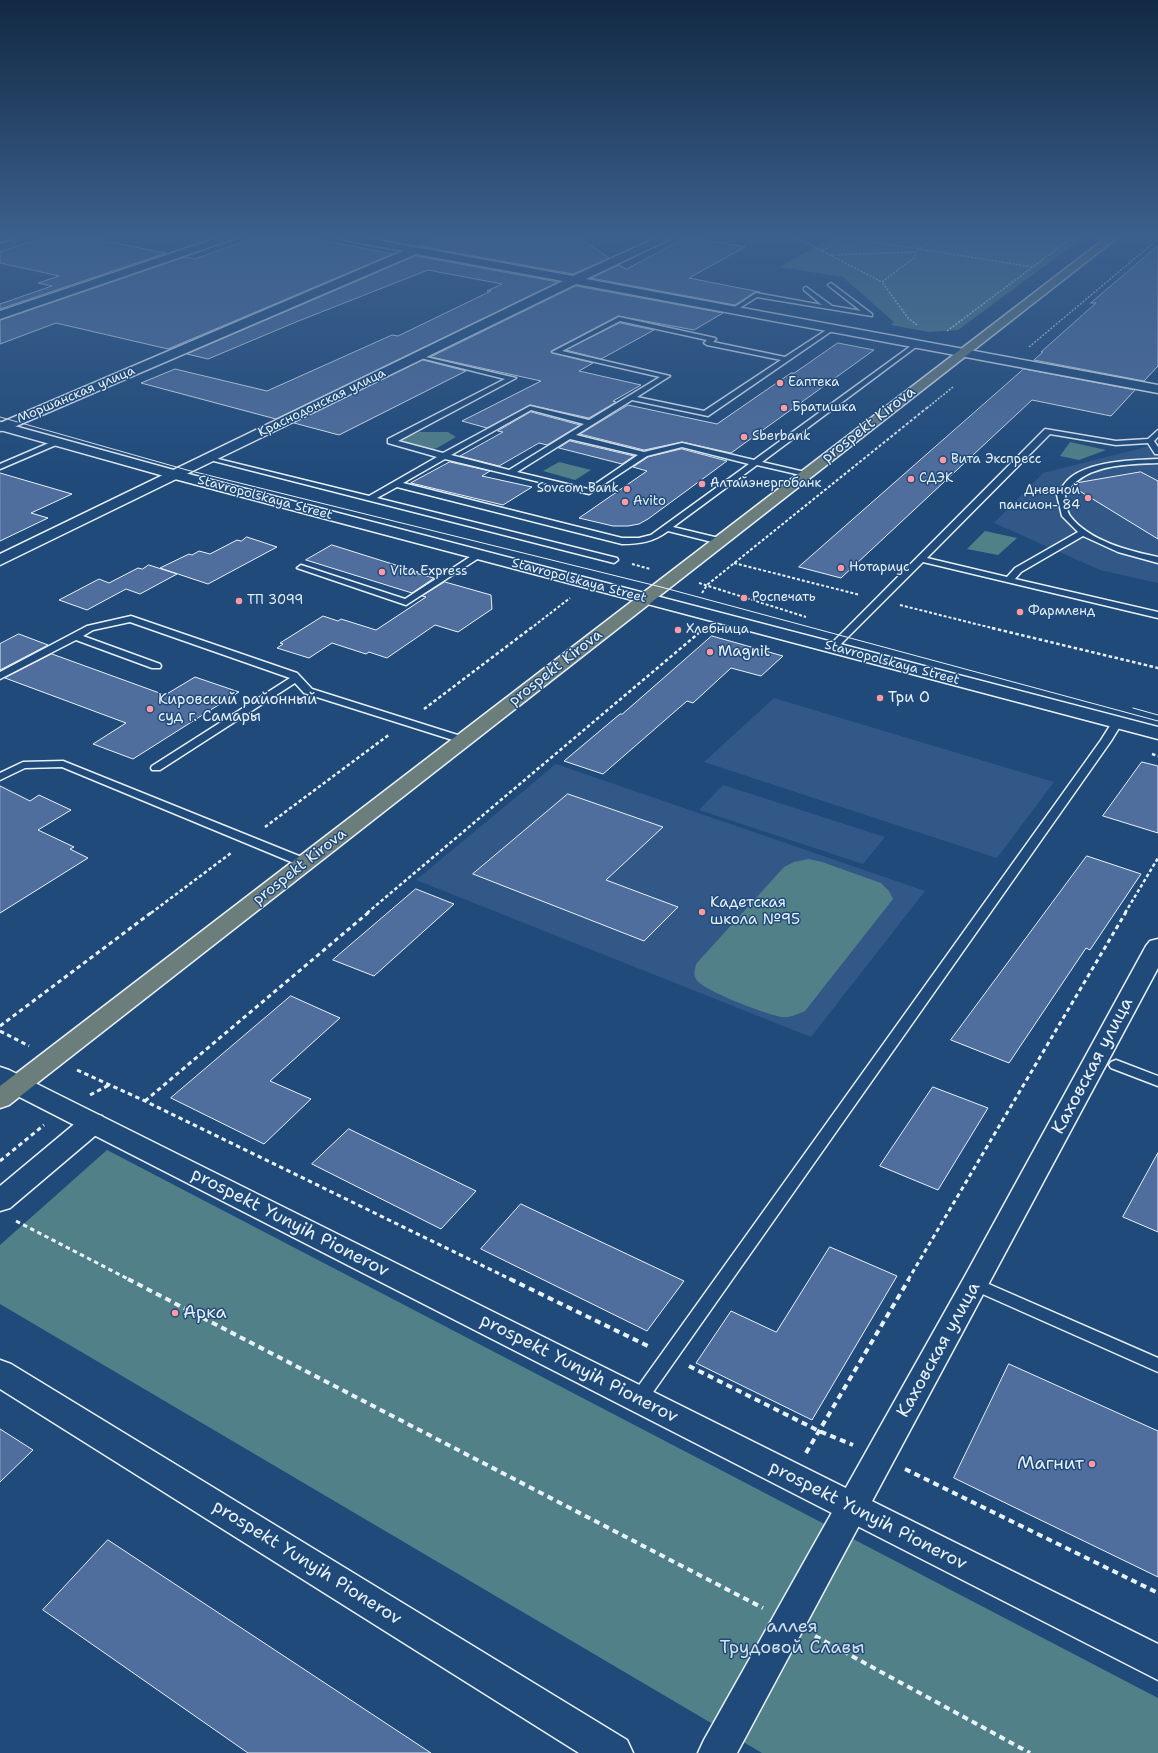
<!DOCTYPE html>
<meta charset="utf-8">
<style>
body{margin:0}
canvas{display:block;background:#1f4a7a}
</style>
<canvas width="1158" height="1753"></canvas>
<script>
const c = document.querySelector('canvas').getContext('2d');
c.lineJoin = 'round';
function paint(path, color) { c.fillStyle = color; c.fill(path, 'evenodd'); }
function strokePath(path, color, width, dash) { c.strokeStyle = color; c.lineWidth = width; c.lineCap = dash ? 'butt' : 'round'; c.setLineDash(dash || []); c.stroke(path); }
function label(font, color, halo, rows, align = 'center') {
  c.font = font + ' "Shantell Sans",sans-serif'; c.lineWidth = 3; c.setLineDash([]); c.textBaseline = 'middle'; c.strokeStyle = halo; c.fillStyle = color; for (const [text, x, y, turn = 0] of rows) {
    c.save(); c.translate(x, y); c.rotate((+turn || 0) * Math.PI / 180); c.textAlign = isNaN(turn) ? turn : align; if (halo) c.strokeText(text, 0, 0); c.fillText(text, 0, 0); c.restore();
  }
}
const built = new Path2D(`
 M1158 444V583L1100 570 994 523 1043 473Z
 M774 698 1054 782 997 858 704 762Z
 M556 764 925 891 811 1037 416 880Z
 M723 785 885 837 863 864 699 810Z`);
const green = new Path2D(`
 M832 237H1084L958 330 929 332 891 325 894 322 843 277 780 267Z
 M419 432H448L456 437 437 448 422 452 395 442Z
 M1070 442 1106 450 1079 460 1060 456Z
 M559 462 591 470 575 480 543 471Z
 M985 531 1017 538 998 555 967 549Z
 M809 859 822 862 881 883 889 891 893 899 805 1011C798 1014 790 1018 782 1017 768 1015 701 990 696 979 693 974 695 970 696 964L784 867 794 862Z
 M107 1150 1158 1698V1753H762L0 1304V1245Z`);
const building = new Path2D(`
 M47 237H84L166 253 0 309V304L52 286 38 283 59 276 0 263V252Z
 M256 237H305L393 254 168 349 56 323 0 344V320L185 257 195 259Z
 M446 237H579L609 258 573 274 419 246Z
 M688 237 745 247 689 278 760 292H755L735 305 591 278 619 265 626 269Z
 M1158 246V366L1144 381 1034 360 1043 352H1041L1096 303H1091Z
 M416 256 558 282 276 419 141 383 175 369 267 391 392 335 398 336 491 291H487L502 284 428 270 296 322 208 359 187 354Z
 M576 286 723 313 694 330 618 316 551 351 552 353 593 363 579 371 641 385 613 401 616 402 589 418 530 405 487 428 462 421 541 381 431 357Z
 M620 323 654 330 601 359 566 350Z
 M838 343 874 350 731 453 682 442 644 450 580 434 628 405 717 424 791 373H794Z
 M423 360 466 371 339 435 294 423Z
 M1024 369 1135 390 1111 416 1032 400 841 578 799 567Z
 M531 412 580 425 547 445 539 443 499 466 460 456 503 432 498 431Z
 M570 441 634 456 622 464 559 448Z
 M682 449 727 461 648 519 639 524 628 526H613L579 518 647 471 633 467 648 457Z
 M450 462 490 471 482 476 532 487 503 505 411 483Z
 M1141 472 1158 481V539L1073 487 1077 483Z
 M0 473 72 494 31 513 48 518 0 541Z
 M247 537 277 547 208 584 160 568 189 554 192 555 199 551 210 554 237 540 241 541Z
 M332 545 418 572 415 573 434 578 412 593 306 560Z
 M149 565 177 574 140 594 126 589 87 610 59 600 99 579 109 583 138 568 142 569Z
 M445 582 491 595 492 609 458 632 435 625 387 658 369 652 366 654 332 643 309 658 277 648 283 644 280 643 323 616 338 621 341 619 376 630 426 597 422 596Z
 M19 634 48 645 0 670V644Z
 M712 636 783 656 761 676 731 668 693 703 687 701 603 774 564 761 620 714H622Z
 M52 654 165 695 195 677 239 692 133 759 93 744 126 723 5 678Z
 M1142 762 1158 766V833L1103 816Z
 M0 786 30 801 39 795 71 810 38 830 74 847 70 849 88 858 0 913Z
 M568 794 663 827 606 880 678 907 644 941 473 874Z
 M1087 856 1141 874 1090 950 1086 948 1009 1063 951 1040Z
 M416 889 454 904 374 976 333 960Z
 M291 996 340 1018 270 1081 311 1099 264 1144 171 1098Z
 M933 1087 988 1108 938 1190 880 1166Z
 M349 1129 476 1191 441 1229 312 1164Z
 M1158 1153V1232L1123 1217Z
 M521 1204 684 1281 647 1331 481 1249Z
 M830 1247 897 1276 812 1420 696 1363 731 1311 776 1332Z
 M1009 1364 1158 1431V1577L954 1478Z
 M0 1429 33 1450 0 1482Z
 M108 1540 431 1753H248L43 1610Z`);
const pathFar4 = new Path2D(`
 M795 237 882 282
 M843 237 1033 267
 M1051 237 1069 239
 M822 251 844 237
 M831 255 915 252
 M917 325 908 318 882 282 915 257V252L938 237
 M947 331 1073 237
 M1029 347 1158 239
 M927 408 953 387`);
const pathFar3 = new Path2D(`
 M734 563 860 595
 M632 564 650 569
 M699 583 806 617
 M702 593 707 585 928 407
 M900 605 996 629
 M530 629 570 598`);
const pathFar2 = new Path2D(`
 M992 628 1158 668
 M424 709 531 628
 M1152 754 1158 756
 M265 827 390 734
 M151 913 231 853
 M367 913 700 632
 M1125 913 1158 858`);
const pathFar1 = new Path2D(`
 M0 1026 152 912
 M0 1031 29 1046
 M77 1070 145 1101 512 1280
 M90 1095 109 1085
 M145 1101 369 912
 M0 1161 44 1125
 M16 1221 130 1280
 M908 1280 1126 912`);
const path = new Path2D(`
 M128 1279 763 1608
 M510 1279 650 1347
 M689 1366 819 1431 853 1445
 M806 1453 909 1279
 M905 1469 1158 1593
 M815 1636 1030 1753`);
const lane = new Path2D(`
 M831 283 872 314V316L757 297 735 311 730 310 756 293 822 305 804 290V288L806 287 832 306 861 311 829 286 828 285Z
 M619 317 715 338 716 339 713 342 785 357 831 327 836 328 708 416 632 400 576 435 644 452 682 443 754 460 915 343 920 344 762 462 809 473V477L757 465 673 527 723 539V543L720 544 668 531C653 542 640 544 622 544L397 487 377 498 617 558 618 560 614 563 206 459 210 457 369 496 437 457 388 443V439L505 379 417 357V355L516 378 398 441 443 453 530 406 589 420 660 377 552 352ZM620 321 707 340 704 343 707 345 781 360 704 411 637 397 670 376 562 351ZM531 410 584 424 509 470 451 455ZM570 439 638 455 588 489 517 472ZM682 447 749 464 651 535 639 538H622L403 483 445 459 589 494 647 456Z
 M1045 429 1116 441 1148 439 1158 430V437L1154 441 1158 447V454H1155L1148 443 1116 445 1050 434 927 558 1007 577 1015 568 1078 532 1062 516 1057 495C1061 489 1065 482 1070 478 1091 461 1133 460 1158 459V463C1132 464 1098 464 1077 481 1072 484 1069 490 1065 495 1066 502 1066 510 1070 516 1089 541 1129 551 1158 557V563L1118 552 1083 536 1021 572 1015 579 1158 612V618L923 562 835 650H829L827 648 829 646Z
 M56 440 63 442 0 469V464Z
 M479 551 482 552V556L406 605 297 568 301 565 304 566 405 599Z
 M131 616 297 673 312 689 467 738 468 740 463 743 459 742 304 693 295 683 160 770H152L151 768 152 766 290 678 130 622 93 630 83 636 160 664 161 666 160 668H152L76 640 0 679V672L87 626Z
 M1117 720 1122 723 1111 741 644 1405 638 1407 632 1405 629 1400 632 1395 1101 740 1113 721Z
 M63 761 309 860 311 863 309 866H301L62 767 25 768 0 780V773L23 762Z
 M1116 1060 1158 1076V1086L1111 1068 1109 1065 1111 1062Z
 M975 1278 1158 1358V1372L969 1288 967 1284 969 1280Z`);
const street = new Path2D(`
 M0 237H14L13 239 0 242Z
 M220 237H234L233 239 0 319V311Z
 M340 237H360L573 276 658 237H671L670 239 586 279 1158 385V393L576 284 0 565V554L563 281 416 254 7 430 0 431V423L403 251 345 240Z
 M1158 939V968L737 1753H698L704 1740 965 1276 1146 946 1150 941Z
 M93 1114 102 1116 106 1123 102 1130 10 1208 0 1211V1186L84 1116Z`);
const secondary = new Path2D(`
 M0 422 181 472 1158 727V739L171 478 0 430Z
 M0 1067 9 1070 1158 1644V1680L0 1087Z
 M0 1360 11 1364 627 1740 633 1753H579L0 1389Z`);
const primary = new Path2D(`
 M1107 237H1118L9 1105 0 1108V1086Z`);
const tram = new Path2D(`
 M0 417 187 470 661 587 1158 721
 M1133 708 1158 715`);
const markers = [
 [780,383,4,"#ff9aa2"],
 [784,408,4,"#ff9aa2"],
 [744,437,4,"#ff9aa2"],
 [943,460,4,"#ff9aa2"],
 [911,479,4,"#ff9aa2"],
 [702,484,4,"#ff9aa2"],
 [627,489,4,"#ff9aa2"],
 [1088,498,4,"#ff9aa2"],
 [625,502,4,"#ff9aa2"],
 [841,568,4,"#ff9aa2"],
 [382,572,4,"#ff9aa2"],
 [744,598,4,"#ff9aa2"],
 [239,601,4,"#ff9aa2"],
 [1020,612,4,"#ff9aa2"],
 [678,630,4,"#ff9aa2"],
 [710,652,4,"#ff9aa2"],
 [880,698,4,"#ff9aa2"],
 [150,709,4,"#ff9aa2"],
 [702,912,4,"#ff9aa2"],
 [175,1313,4,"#ff9aa2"],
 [1092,1464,4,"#ff9aa2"]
];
const farPoinames = [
 ["Еаптека",788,383],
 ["Братишка",792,408],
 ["Sberbank",752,437],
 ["Вита Экспресс",951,460],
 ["СДЭК",919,479],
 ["Алтайэнергобанк",710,484],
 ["Sovcom Bank",619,489,"right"],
 ["Дневной",1080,491,"right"],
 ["пансион- 84",1080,506,"right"],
 ["Avito",633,502],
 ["Нотариус",849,568],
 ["Vita Express",390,572],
 ["Роспечать",752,598],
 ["ТП 3099",247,601],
 ["Фармленд",1028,612],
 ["Хлебница",686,630]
];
const farStreetnames = [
 ["Моршанская улица",76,395,-23],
 ["Краснодонская улица",322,403,-26],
 ["Stavropolskaya Street",265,498,15],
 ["Stavropolskaya Street",579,581,15],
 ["Stavropolskaya Street",892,663,15]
];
const streetNames = [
 ["prospekt Kirova",869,425,-38],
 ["prospekt Kirova",556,668,-38],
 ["prospekt Kirova",300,867,-38]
];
const poiNames = [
 ["Magnit",718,652],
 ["Три О",888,698],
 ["Кировский районный",158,700],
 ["суд г. Самары",158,717],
 ["Кадетская",710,903],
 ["школа №95",710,920]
];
const nearStreetnames = [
 ["Каховская улица",1093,1066,-62],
 ["prospekt Yunyih Pionerov",290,1223,27],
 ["Каховская улица",939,1350,-61],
 ["prospekt Yunyih Pionerov",579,1369,27],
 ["prospekt Yunyih Pionerov",868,1516,27],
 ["prospekt Yunyih Pionerov",307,1563,32]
];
const nearPoinames = [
 ["Арка",183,1313],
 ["Магнит",1084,1464,"right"]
];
const nearParknames = [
 ["аллея",792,1627],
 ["Трудовой Славы",792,1648]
];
paint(built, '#315887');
paint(green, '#528089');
paint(building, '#4f6e9e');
strokePath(building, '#e8f1f8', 1);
strokePath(lane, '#e8f1f8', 3);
strokePath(street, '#e8f1f8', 3);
strokePath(secondary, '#e8f1f8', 3);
strokePath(primary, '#e8f1f8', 3);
strokePath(pathFar4, '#e8f1f8', 1.5, [2, 1.5]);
strokePath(pathFar3, '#e8f1f8', 2, [3, 2]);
strokePath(pathFar2, '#e8f1f8', 2.5, [3.5, 2.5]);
strokePath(pathFar1, '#e8f1f8', 3, [4.5, 3.5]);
strokePath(path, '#e8f1f8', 4, [6, 4.5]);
paint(lane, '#1f4a7a');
paint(street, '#1f4a7a');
paint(secondary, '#1f4a7a');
paint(primary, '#6c7e7c');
strokePath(tram, '#e8f1f8', 1);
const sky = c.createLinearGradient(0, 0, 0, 482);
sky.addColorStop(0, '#112943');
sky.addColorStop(0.49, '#3c608d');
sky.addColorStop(1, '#3c608d00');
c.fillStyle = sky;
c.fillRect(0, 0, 1158, 482);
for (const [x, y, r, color] of markers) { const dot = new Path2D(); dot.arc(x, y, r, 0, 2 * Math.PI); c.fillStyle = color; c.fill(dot); strokePath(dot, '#1f4a7a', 1.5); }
label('13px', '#e8f1f8', '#1f4a7a', farPoinames, 'left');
label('13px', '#e8f1f8', '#1f4a7a', farStreetnames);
label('15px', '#e8f1f8', '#1f4a7a', streetNames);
label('15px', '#e8f1f8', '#1f4a7a', poiNames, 'left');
label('18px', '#e8f1f8', '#1f4a7a', nearStreetnames);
label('18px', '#e8f1f8', '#1f4a7a', nearPoinames, 'left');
label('18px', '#d2e0e7', '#1f4a7a', nearParknames);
</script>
